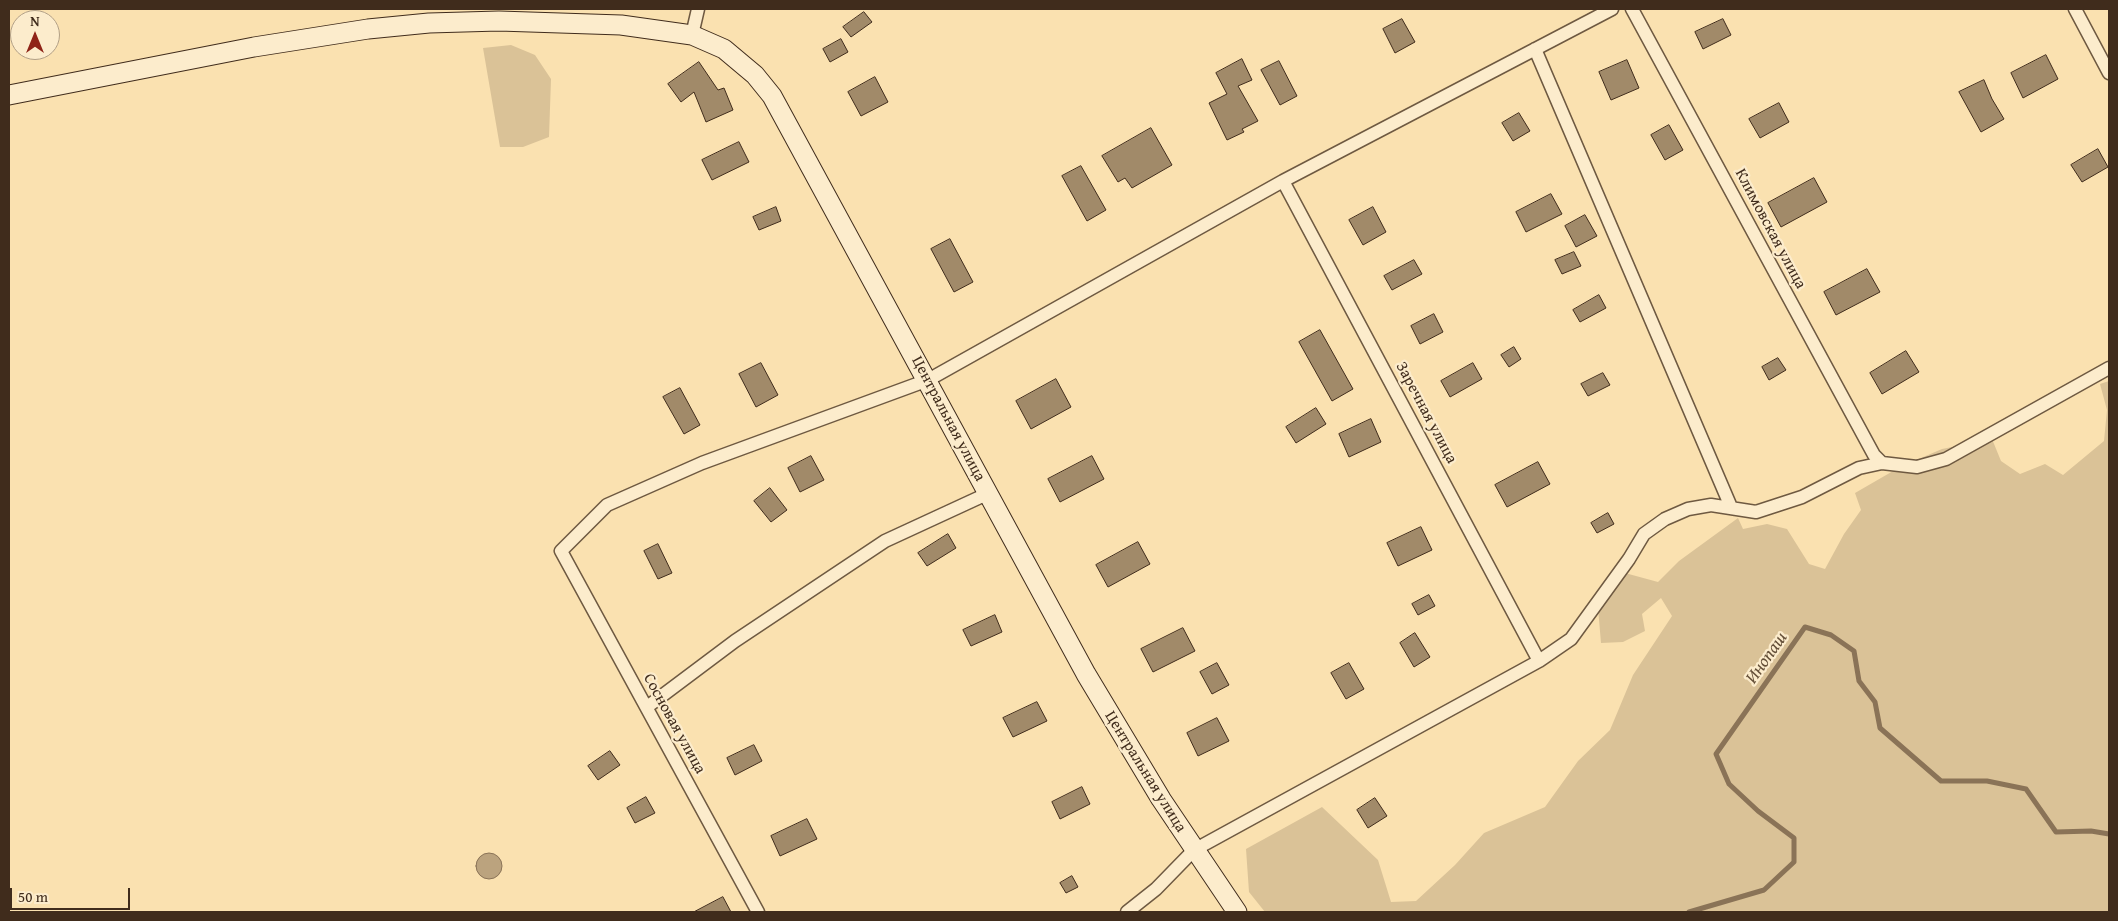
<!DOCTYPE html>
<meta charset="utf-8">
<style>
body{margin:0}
#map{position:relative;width:2118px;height:921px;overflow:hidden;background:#fae1b0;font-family:"Gentium Book Plus",serif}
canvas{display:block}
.frame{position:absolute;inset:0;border:10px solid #402c1c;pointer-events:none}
.north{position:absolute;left:10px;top:10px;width:50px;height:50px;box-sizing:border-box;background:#fceccc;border:1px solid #b19f86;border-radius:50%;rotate:0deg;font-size:14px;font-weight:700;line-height:20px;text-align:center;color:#402c1c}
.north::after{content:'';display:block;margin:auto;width:18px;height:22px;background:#8f2418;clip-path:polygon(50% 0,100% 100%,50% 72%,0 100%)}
.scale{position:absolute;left:10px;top:888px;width:120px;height:22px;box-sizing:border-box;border:2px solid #402c1c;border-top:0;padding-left:6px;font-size:15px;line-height:18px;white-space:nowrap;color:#402c1c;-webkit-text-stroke:4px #fceccc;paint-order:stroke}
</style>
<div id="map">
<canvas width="2118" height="921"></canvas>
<div class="frame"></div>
<div class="north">N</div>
<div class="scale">50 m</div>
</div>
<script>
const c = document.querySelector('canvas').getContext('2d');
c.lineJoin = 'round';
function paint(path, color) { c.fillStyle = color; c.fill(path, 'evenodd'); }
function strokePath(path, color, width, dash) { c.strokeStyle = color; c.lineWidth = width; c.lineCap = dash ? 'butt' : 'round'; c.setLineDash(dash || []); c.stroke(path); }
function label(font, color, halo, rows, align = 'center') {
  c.font = font + ' "Gentium Book Plus",serif'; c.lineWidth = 4.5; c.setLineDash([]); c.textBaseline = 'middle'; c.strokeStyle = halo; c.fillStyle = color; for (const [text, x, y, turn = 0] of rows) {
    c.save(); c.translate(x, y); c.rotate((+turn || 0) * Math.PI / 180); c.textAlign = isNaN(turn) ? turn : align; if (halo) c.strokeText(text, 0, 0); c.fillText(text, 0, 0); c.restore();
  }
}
const green = new Path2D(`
 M511 45 535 55 551 79 549 137 523 147H500L483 48Z
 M2109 381V912H1265L1249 892 1246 849 1322 807 1378 860 1391 902 1416 901 1455 865 1484 833 1545 807 1578 761 1610 730 1633 675 1672 616 1661 598 1642 614 1645 631 1623 642 1601 643 1598 608 1625 573 1658 582 1679 561 1738 518 1743 529 1767 524 1787 529 1809 564 1825 569 1844 534 1861 510 1855 493 1900 467 1942 449 1992 439 2001 461 2020 474 2045 464 2063 475 2104 441 2107 410 2100 384Z`);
const water = new Path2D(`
 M476 866a13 13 0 1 1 26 0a13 13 0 1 1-26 0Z`);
const stream = new Path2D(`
 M1689 912 1764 890 1794 862V838L1758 811 1729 784 1716 754 1805 627 1831 635 1854 651 1859 681 1875 702 1880 728 1941 781H1987L2026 789 2056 832 2091 831 2109 834`);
const building = new Path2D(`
 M864 12 872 22 851 37 843 27Z
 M1402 19 1415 42 1395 53 1383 29Z
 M1723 19 1731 35 1703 49 1695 32Z
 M841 39 848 52 830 62 823 49Z
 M2046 55 2058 79 2023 98 2011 73Z
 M1242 59 1252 80 1238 86 1258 121 1242 129 1244 132 1227 140 1209 103 1227 94 1216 73Z
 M1627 60 1639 88 1611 100 1599 72Z
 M1279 61 1297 96 1280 105 1261 70Z
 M699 62 718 90 724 88 733 110 706 122 694 92 681 102 668 84Z
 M875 77 888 102 861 116 848 92Z
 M1984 80 1992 99 2004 119 1981 132 1959 92Z
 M1779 103 1789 122 1760 138 1749 119Z
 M1519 113 1530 131 1513 141 1502 123Z
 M1669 125 1683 150 1665 160 1651 135Z
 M1151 128 1172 165 1132 188 1125 178 1118 182 1102 156Z
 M739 142 749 162 712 180 702 160Z
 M2098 149 2108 167 2082 182 2071 165Z
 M1081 166 1106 210 1087 221 1062 176Z
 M1814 178 1827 202 1781 227 1768 203Z
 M1551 194 1562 214 1526 232 1516 212Z
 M776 207 781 221 759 230 753 217Z
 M1373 207 1386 232 1363 245 1349 220Z
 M1585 215 1597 236 1576 247 1565 226Z
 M950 239 973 282 954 292 931 249Z
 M1574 252 1581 266 1562 274 1555 260Z
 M1414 260 1422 274 1392 290 1384 276Z
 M1867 269 1880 292 1836 315 1824 292Z
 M1599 295 1606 308 1580 322 1573 310Z
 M1434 314 1443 332 1420 344 1411 326Z
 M1320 330 1353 389 1332 401 1299 342Z
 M1514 347 1521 359 1509 367 1501 355Z
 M1906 351 1919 372 1882 394 1870 373Z
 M1778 358 1786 370 1769 380 1762 367Z
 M761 363 778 395 756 407 739 374Z
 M1473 363 1482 379 1450 397 1441 381Z
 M1603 373 1610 385 1588 396 1581 384Z
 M1056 379 1071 407 1031 429 1016 401Z
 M680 388 700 425 684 434 663 397Z
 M1316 408 1326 424 1296 443 1286 427Z
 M1371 419 1381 442 1349 457 1339 434Z
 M811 456 824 480 800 492 788 468Z
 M1092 456 1104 479 1060 502 1048 479Z
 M1538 462 1550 484 1507 507 1495 485Z
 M770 488 787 510 771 522 754 501Z
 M1608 513 1614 524 1597 533 1591 523Z
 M1421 527 1432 550 1398 566 1387 543Z
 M948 534 956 548 927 566 918 553Z
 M1138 542 1150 564 1108 587 1096 565Z
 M658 544 672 573 658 579 644 551Z
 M1429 595 1435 606 1418 615 1412 604Z
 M995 615 1002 632 971 646 963 630Z
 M1183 628 1195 651 1153 672 1141 649Z
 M1415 633 1430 657 1414 667 1400 643Z
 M1217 663 1229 685 1212 694 1200 672Z
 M1349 663 1364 689 1346 699 1331 673Z
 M1037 702 1047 721 1013 737 1003 718Z
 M1217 718 1229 741 1198 756 1187 733Z
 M754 745 762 761 735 775 727 758Z
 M610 751 620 765 598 780 588 766Z
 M1082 787 1090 804 1060 819 1052 802Z
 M646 797 655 813 635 823 627 808Z
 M1375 798 1387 816 1368 828 1357 810Z
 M807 819 817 839 780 856 771 836Z
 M1072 876 1078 887 1066 893 1060 883Z
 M723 897 731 912H694Z`);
const street = new Path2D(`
 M1632 9 1874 455 1882 463
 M2075 9 2109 73
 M692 35 698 9
 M1535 49 1731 507
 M1283 181 1539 661
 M647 707 735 641 885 541 989 493
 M758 912 561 551 607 505 702 463 928 380 1283 181 1612 9
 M1127 912 1156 889 1194 850 1539 661 1571 639 1629 559 1644 534 1665 519 1688 509 1711 505 1756 512 1802 497 1859 468 1882 463 1917 467 1946 459 2109 368`);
const secondary = new Path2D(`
 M9 95 254 47 368 29 429 23 499 21 621 25 692 35 724 49 755 75 772 96 1086 674 1161 799 1237 912`);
const streetNames = [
 ["Климовская улица",1770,229,62],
 ["Заречная улица",1426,413,62],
 ["Центральная улица",948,419,62],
 ["Сосновая улица",674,724,61],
 ["Центральная улица",1145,772,58]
];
const waterNames = [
 ["Инопаш",1767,658,-55]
];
paint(green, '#dac297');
paint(water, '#bba37e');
strokePath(water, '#8a7357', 1);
strokePath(stream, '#8a7357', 5);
paint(building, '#a18a69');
strokePath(building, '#402c1c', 1);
strokePath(street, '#6e5941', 15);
strokePath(secondary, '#402c1c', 21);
strokePath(street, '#fceccc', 12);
strokePath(secondary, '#fceccc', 19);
label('16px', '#402c1c', '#fceccc', streetNames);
label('italic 18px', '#655039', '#fceccc', waterNames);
</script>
